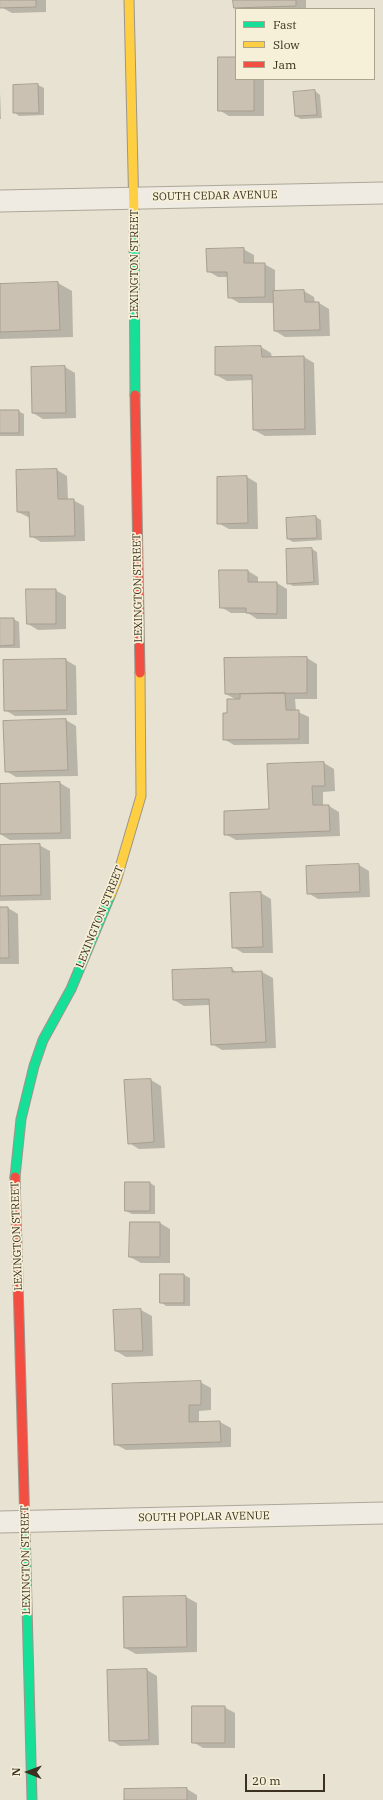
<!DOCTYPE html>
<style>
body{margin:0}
#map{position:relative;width:383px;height:1800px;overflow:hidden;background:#e7e2d1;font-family:"IBM Plex Serif",serif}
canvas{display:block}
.legend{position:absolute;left:235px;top:8px;width:140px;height:72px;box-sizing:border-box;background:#f6f0d8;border:1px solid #aca38f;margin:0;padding:5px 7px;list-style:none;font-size:12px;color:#3c3021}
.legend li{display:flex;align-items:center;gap:8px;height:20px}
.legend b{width:20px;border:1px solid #aca38f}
.north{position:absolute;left:8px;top:1752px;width:40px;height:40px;-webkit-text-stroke:3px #f6f0d8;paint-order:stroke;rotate:271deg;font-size:11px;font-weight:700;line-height:16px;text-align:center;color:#3c3021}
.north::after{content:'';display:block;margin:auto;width:14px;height:18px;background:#3c3021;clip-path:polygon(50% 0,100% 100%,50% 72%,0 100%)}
.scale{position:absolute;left:245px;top:1774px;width:80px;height:18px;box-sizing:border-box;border:2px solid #3c3021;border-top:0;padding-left:5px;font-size:12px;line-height:14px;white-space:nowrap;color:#3c3021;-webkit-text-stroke:3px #f6f0d8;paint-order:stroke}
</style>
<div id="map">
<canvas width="383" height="1800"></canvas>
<ul class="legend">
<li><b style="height:5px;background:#16e098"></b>Fast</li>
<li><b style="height:5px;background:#ffcf43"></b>Slow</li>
<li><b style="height:5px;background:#f24e42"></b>Jam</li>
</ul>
<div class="north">N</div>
<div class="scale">20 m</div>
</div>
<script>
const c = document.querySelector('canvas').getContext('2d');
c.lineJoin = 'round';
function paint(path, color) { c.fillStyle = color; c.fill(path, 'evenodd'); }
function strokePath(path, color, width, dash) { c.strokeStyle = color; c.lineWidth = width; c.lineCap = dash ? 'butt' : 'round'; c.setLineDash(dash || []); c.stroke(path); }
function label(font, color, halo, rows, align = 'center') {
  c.font = font + ' "IBM Plex Serif",serif'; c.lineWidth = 3.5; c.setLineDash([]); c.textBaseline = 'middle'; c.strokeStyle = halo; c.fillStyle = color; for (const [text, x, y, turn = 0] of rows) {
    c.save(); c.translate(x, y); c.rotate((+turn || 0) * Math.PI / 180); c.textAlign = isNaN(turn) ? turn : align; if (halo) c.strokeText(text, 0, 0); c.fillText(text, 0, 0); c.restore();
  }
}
const shadow = new Path2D(`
 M1 0H46V12L12 13 1 7Z
 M234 0H306V9H237L235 8Z
 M236 58V79H264V116H229L219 110Z
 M38 85 44 88V115L19 116 14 112V86Z
 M315 91 320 95 322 118 301 119 295 116Z
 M0 92 1 119H0Z
 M243 249 254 255V264H264L275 270V292L304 291 314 297 315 303H319L329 309 330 336 285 337 275 331 274 303H239L229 297 228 277H218L208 271Z
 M58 283 72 291 73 337 0 339V285Z
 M261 347 271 353 272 358 304 357 314 363 316 435 265 436 254 430 253 380 227 381 216 375Z
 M65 367 75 373 76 418 43 419 33 413 32 368Z
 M0 411H18L24 414V436H0Z
 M57 470 67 476 68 500H73L84 506 85 541 41 542 31 536 30 518 18 512Z
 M247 477 257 483 258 529H229L218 523Z
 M316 517 321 520 322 540 293 542 288 539Z
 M312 549 317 552 319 585 293 586 288 583Z
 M248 571 258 577V583H277L287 589V619H257L248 613H231L221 607Z
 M55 590 66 596V629L38 630 28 624Z
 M0 619H13L19 622 20 648H0Z
 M307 658 317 664V699H295L296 711 309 717V744L234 745 224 739 228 714 237 700 226 694Z
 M66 660 76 666 77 715 15 716 5 710Z
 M66 720 76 726 78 776 16 777 6 771Z
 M324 763 334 769 335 791 323 792V806H329L339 812 340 836 236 840 225 834 270 810Z
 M60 783 70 789 71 839 10 840 0 834V785Z
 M39 845 50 851 51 900 0 901V846Z
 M359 865 369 871 370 897 318 899 308 893Z
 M261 893 271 899 273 953H243L233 947Z
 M0 908H8L18 914 19 964H0Z
 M232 969 238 973 262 972 273 978 276 1048 222 1050 212 1044 210 1005 184 1006 174 1000Z
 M151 1080 161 1086 165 1148 139 1149 129 1143Z
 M150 1183 155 1186V1214H132L126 1211Z
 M160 1223 170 1229V1263H141L130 1257Z
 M161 1275H184L190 1278V1306H166L161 1302Z
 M141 1310 152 1316 153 1356 126 1357 116 1351 114 1311Z
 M200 1382 211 1388V1410L199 1411V1422H220L231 1428V1447L126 1450 115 1444Z
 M186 1597 197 1603V1652L136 1654 125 1648V1598Z
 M147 1670 157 1676 159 1745 120 1746 110 1740Z
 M224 1707 235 1713V1748H203L193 1742Z
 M187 1789 197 1795V1800H125Z`);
const building = new Path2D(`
 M0 0H36V7L0 8Z
 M233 0H296V6L234 8Z
 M218 57H236V79H254V111H218Z
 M38 84 39 113H13V85Z
 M315 90 317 115 295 116 293 92Z
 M244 248V263H265V297L228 298 227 272H207L206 249Z
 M58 282 60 330 0 332V284Z
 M304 290 305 302H319L320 330 274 331 273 291Z
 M261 346 262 357 304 356 305 429 253 430 252 375H215V347Z
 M65 366 66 413H32L31 367Z
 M0 410H19V433H0Z
 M57 469 58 499H74L75 536 30 537 29 512H17L16 470Z
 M247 476 248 523 217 524V477Z
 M316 516 317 538 287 539 286 518Z
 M312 548 314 582 287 584 286 549Z
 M219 570H248V582H277V614L246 613V608H220Z
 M26 589H56V624H27Z
 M0 618H14V645L0 646Z
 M307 657V693L225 694 224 658Z
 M66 659 67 710 4 711 3 660Z
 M285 693 286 710H299V739L223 740V713H227V699H240V694Z
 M66 719 68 770 5 772 3 721Z
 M324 762 325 786H312L313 805H329L330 831 224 835V811L269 809 267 764Z
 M60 782 61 833 0 834V784Z
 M40 844 41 895 0 896V845Z
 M359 864 360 892 307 894 306 866Z
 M261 892 263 947 232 948 230 893Z
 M0 907H8L9 958H0Z
 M232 968V972L262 971 266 1042 211 1045 209 999 173 1000 172 970Z
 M151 1079 154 1142 128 1144 124 1080Z
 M125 1182H150V1211H125Z
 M130 1222H160V1257H129Z
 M160 1274H184V1303H160Z
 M141 1309 143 1351H115L113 1310Z
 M201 1381V1405H189V1422L220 1421 221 1442 114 1445 112 1384Z
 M186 1596 187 1647 124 1648 123 1597Z
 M147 1669 149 1740 109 1741 107 1670Z
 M192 1706H225V1743H192Z
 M187 1788V1800H124V1789Z`);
const street = new Path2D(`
 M0 201 383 193
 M0 1522 383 1513`);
const fast = new Path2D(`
 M134 214 135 395
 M15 1177 21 1119 34 1066 43 1040 71 989 110 896
 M25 1527 32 1800`);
const slow = new Path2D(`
 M129 0 134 214
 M110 896 116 881 141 796 140 673`);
const jam = new Path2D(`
 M135 395 140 673
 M15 1177 25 1527`);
const streetNames = [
 ["SOUTH CEDAR AVENUE",215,196,-1],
 ["LEXINGTON STREET",135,264,-90],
 ["LEXINGTON STREET",138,588,-91],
 ["LEXINGTON STREET",100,917,-68],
 ["LEXINGTON STREET",17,1236,-92],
 ["SOUTH POPLAR AVENUE",204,1517,-1],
 ["LEXINGTON STREET",26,1560,-91]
];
paint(shadow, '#0003');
paint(building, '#cac1b2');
strokePath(building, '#a79e90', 1);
strokePath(street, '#aca799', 23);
strokePath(fast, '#9c968a', 11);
strokePath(slow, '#9c968a', 11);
strokePath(jam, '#9c968a', 11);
strokePath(street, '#efebe2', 21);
strokePath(fast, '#16e098', 9);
strokePath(slow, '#ffcf43', 9);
strokePath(jam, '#f24e42', 9);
label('11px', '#3c3021', '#f6f0d8', streetNames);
</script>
